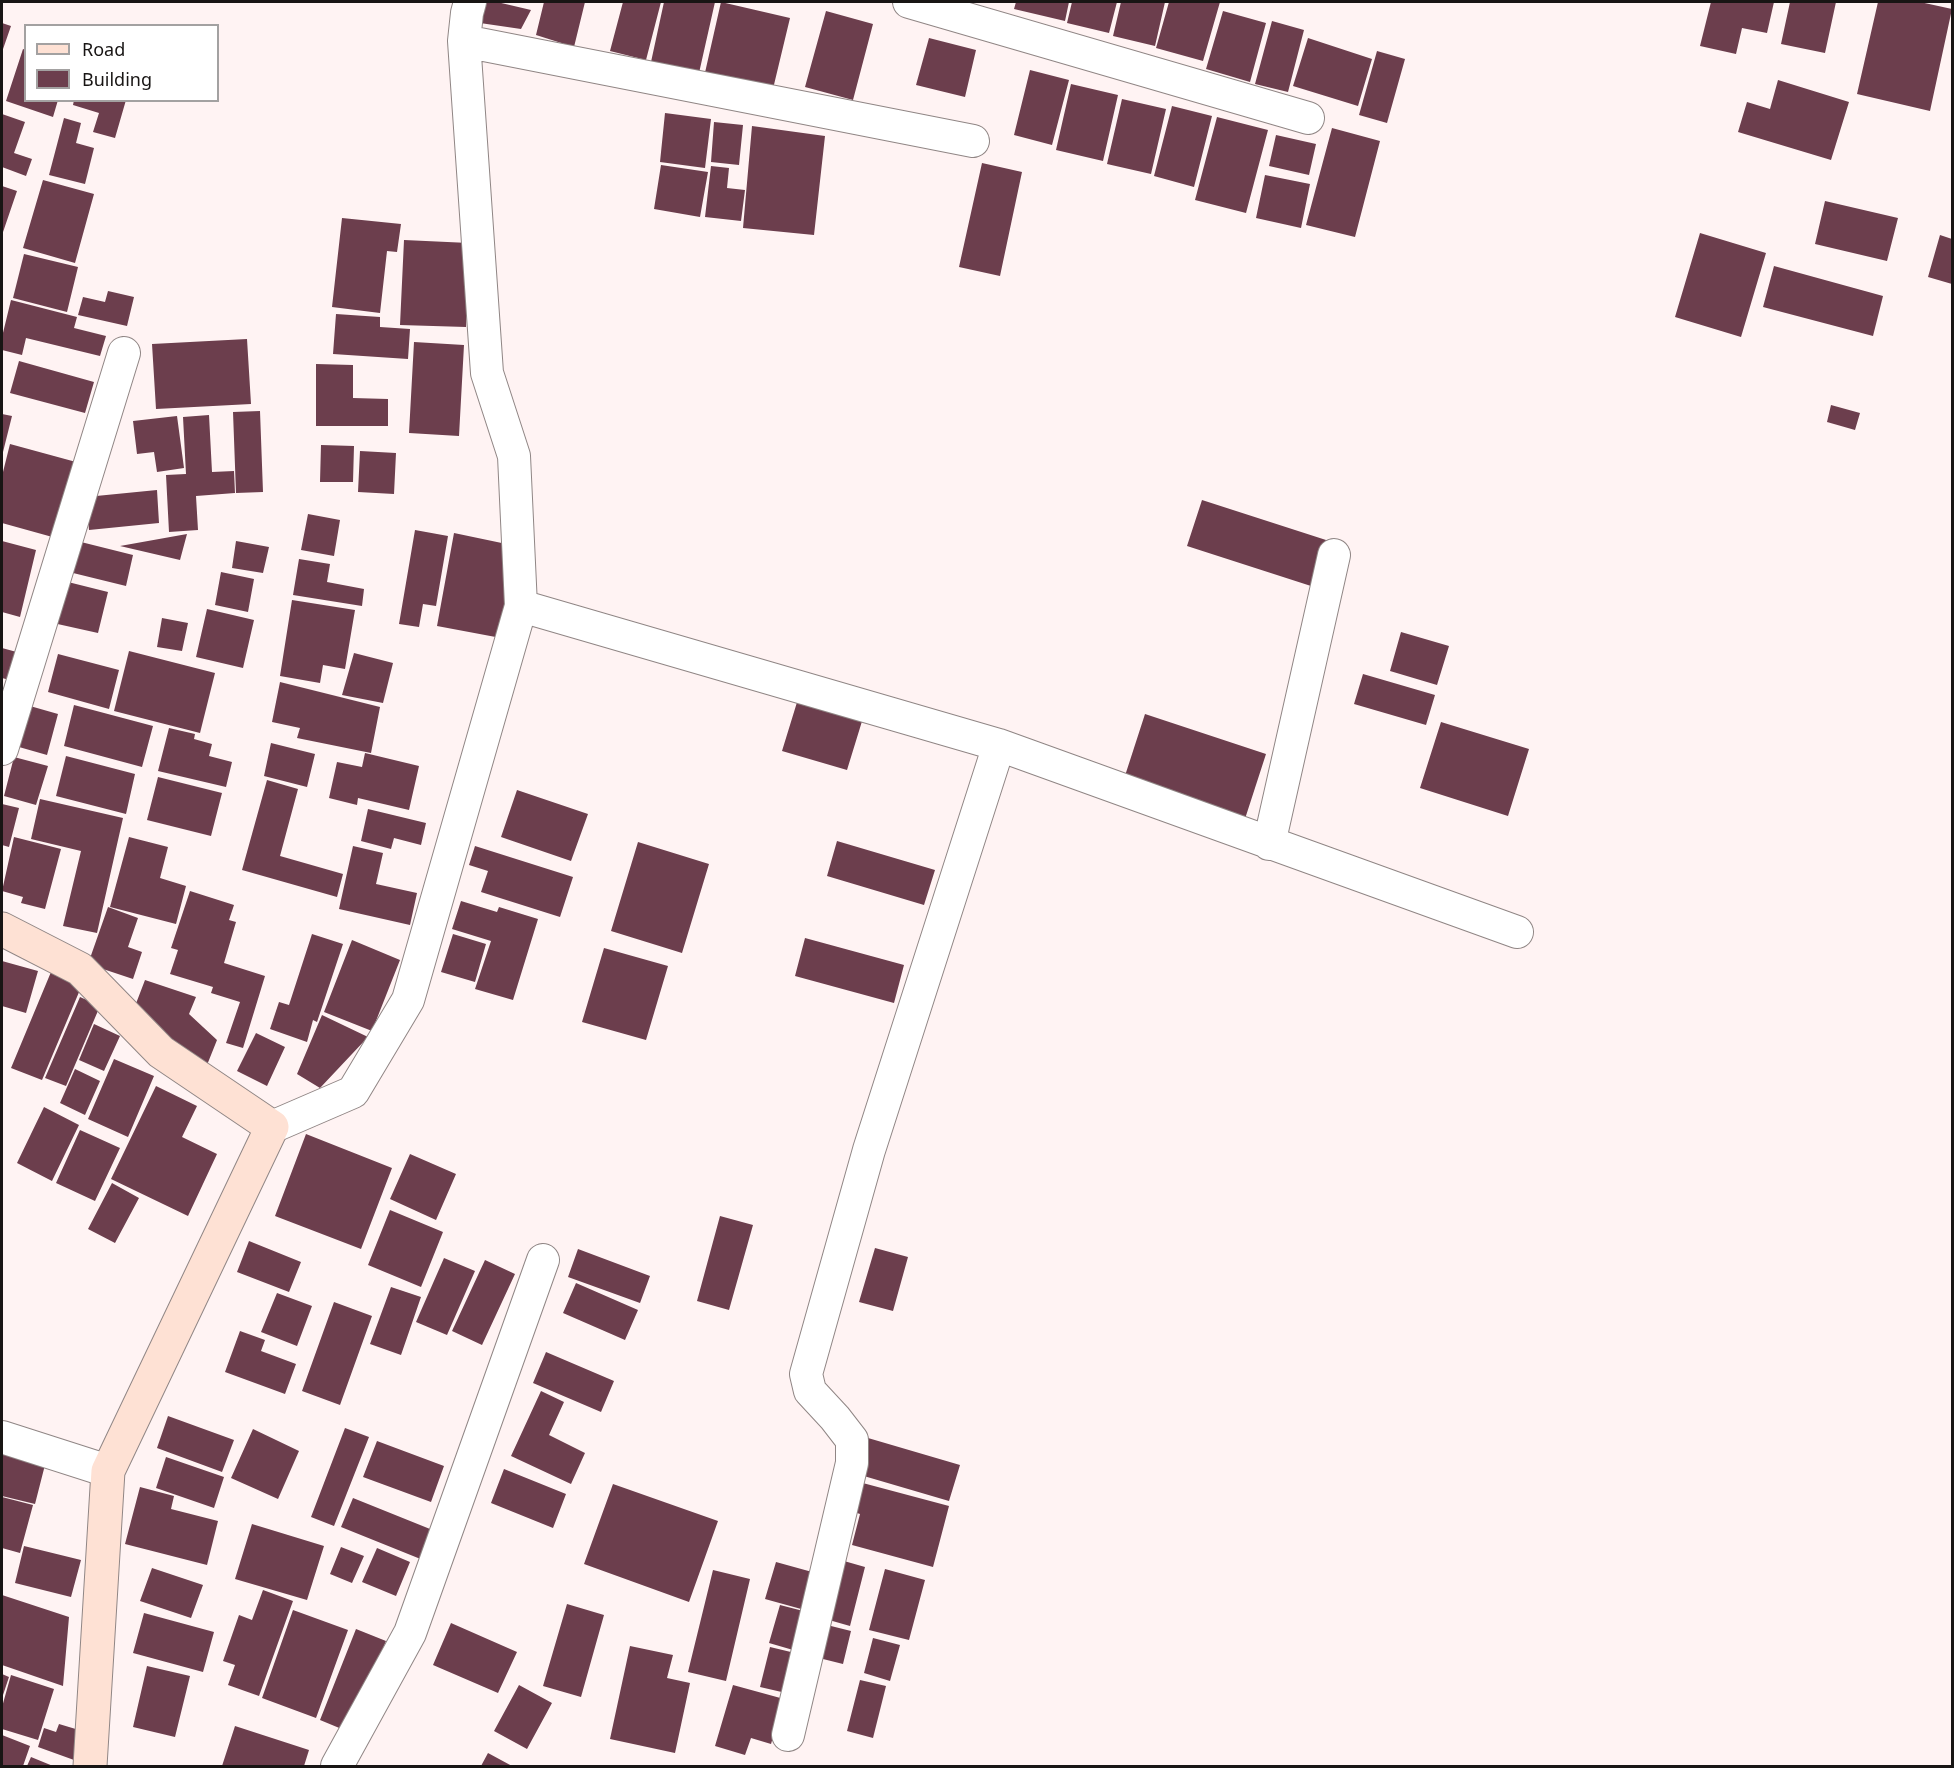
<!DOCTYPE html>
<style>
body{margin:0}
#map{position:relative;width:1954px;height:1768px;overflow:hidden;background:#fff3f3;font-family:"Noto Sans",sans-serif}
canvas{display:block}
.frame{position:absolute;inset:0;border:3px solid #181514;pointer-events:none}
.legend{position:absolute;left:24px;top:24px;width:195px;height:78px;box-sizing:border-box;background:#fff;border:2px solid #a3a1a1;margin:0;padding:8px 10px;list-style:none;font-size:18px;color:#181514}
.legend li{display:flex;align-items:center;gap:12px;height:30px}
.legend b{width:30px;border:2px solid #a3a1a1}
</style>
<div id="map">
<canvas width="1954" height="1768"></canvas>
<div class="frame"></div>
<ul class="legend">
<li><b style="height:8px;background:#fee1d4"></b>Road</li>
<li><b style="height:16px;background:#6c3e4d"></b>Building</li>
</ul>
</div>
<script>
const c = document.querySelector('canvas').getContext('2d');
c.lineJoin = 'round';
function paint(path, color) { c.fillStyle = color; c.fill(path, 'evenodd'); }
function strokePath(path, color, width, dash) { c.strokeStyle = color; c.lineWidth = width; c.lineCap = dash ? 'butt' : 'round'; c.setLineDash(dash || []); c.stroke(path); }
const building = new Path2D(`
 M487 2H497L531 10 521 29 480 23Z
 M544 2H585L574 47 536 35Z
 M623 2H661L646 60 610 51Z
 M664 2H715L699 73 651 62Z
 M721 2 790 18 772 93 704 77Z
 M1016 2H1069L1065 21 1014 9Z
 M1072 2H1117L1109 33 1067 23Z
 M1121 2H1165L1155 46 1113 36Z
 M1169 2H1220L1203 61 1156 48Z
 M1711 2H1774L1767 33 1742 28 1736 54 1700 46Z
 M1790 2H1836L1825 53 1781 44Z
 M1878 2H1920L1952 9 1930 111 1857 94Z
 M826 11 873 24 853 100 805 87Z
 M1223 11 1266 23 1250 82 1206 69Z
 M1272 21 1304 30 1288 92 1255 84Z
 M2 23 11 26 2 52Z
 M929 38 976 50 965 97 916 85Z
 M1308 38 1372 59 1358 106 1293 86Z
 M23 49 26 50V100H58L53 117 6 101Z
 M1377 51 1405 59 1387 123 1359 115Z
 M1030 70 1069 80 1052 145 1014 135Z
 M1778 80 1849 102 1831 160 1738 132 1747 102 1770 109Z
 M1071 84 1118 95 1103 161 1056 150Z
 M1122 99 1166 109 1151 174 1107 164Z
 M74 100H126L115 138 93 132 99 113 73 105Z
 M1172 106 1212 116 1194 187 1154 176Z
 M665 113 711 119 705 168 660 162Z
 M2 114 25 122 14 153 32 159 26 176 2 167Z
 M1217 117 1268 130 1246 213 1195 200Z
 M64 118 81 123 76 143 94 148 85 184 49 175Z
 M714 122 743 125 739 165 711 162Z
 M752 126 825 136 814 235 743 228Z
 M1332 128 1380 141 1355 237 1306 225Z
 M1276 135 1316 144 1309 175 1269 166Z
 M982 163 1022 172 1000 276 959 267Z
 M661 165 708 172 700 217 654 209Z
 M711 166 729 168 727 188 745 190 741 221 705 217Z
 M1265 175 1310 184 1301 228 1256 218Z
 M43 180 94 194 75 263 23 248Z
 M2 186 17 191 2 235Z
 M1825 201 1898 218 1887 261 1815 244Z
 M342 218 401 224 397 252 387 251 380 313 332 307Z
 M1700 233 1766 253 1741 337 1675 317Z
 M1940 235 1952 239V284L1928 277Z
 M404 240 469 243 466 327 400 325Z
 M24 254 78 267 67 312 13 298Z
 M1774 266 1883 296 1873 336 1763 307Z
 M108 291 134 297 127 326 78 315 83 297 105 302Z
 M11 300 77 317 74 328 106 336 100 356 26 338 22 355 2 350V337Z
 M336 314 380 317V327L410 329 408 359 333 354Z
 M247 339 251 404 156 409 152 344Z
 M414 342 464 345 459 436 409 433Z
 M19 361 94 382 85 413 10 393Z
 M316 364 353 365V398L388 399V426H316Z
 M1831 405 1860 413 1855 430 1827 422Z
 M260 411 263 492 236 493 233 412Z
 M2 414 12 416 2 456Z
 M209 415 212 472 234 471 235 493 196 496 198 530 169 532 166 475 186 474 183 417Z
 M177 416 184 468 157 472 154 452 137 454 133 421Z
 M10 444 76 462 56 538 2 523V476Z
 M321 445 354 446 353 482H320Z
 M360 451 396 453 394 494 358 492Z
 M157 490 159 523 89 530 86 497Z
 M1202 500 1326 540 1311 586 1187 546Z
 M308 514 340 520 334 556 301 550Z
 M415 530 448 536 436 606 423 604 419 627 399 624Z
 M454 533 516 546 501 638 437 626Z
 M187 534 180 560 120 546Z
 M2 541 36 550 20 617 2 612Z
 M77 541 133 555 126 586 69 572Z
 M236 541 269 547 263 573 232 568Z
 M299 559 330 564 327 582 364 589 362 606 293 595Z
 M221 572 254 579 248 612 215 605Z
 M64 581 108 592 98 633 53 623Z
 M292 600 355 610 345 669 323 665 320 683 280 676Z
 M207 609 254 620 243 668 196 657Z
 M162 618 188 623 182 651 157 647Z
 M1401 632 1449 646 1437 685 1390 671Z
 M2 648 24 654 17 682 2 678Z
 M129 651 215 673 200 733 114 711Z
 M354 653 393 663 383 703 342 695Z
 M58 654 119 670 109 709 48 692Z
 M1363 674 1435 695 1426 725 1354 704Z
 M280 682 380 707 371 753 297 738 300 728 272 722Z
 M798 699 863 718 847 770 782 751Z
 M74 705 153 726 142 767 64 746Z
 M30 706 58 714 47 755 19 747Z
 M1145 714 1266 754 1243 825 1122 785Z
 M1441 722 1529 749 1508 816 1420 788Z
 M169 728 195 734 194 739 212 744 209 756 232 762 226 787 158 771Z
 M271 743 315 754 307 787 264 776Z
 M365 753 419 766 409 810 358 798 357 805 329 798 337 762 362 767Z
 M66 756 135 774 126 814 56 796Z
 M14 757 48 766 36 805 4 796Z
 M158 777 222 793 211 836 147 820Z
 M267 780 298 789 280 856 343 874 337 897 242 870Z
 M517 790 588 814 571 861 501 837Z
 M40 799 123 818 97 933 63 926 81 851 31 839Z
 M2 804 19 808 9 847 2 845Z
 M368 809 426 823 421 845 394 838 391 849 361 841Z
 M14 837 61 849 45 909 21 903 23 897 2 891Z
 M129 837 168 847 160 878 186 886 176 924 110 907Z
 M837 841 935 870 924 905 827 876Z
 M638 842 709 864 682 953 611 931Z
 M353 846 383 853 376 884 417 893 410 925 339 909Z
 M475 846 573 877 560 917 481 892 488 871 469 865Z
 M190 891 234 905 229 920 236 922 224 963 265 976 243 1048 226 1043 240 1002 211 993 213 987 170 974 178 950 171 948Z
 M461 901 497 912 499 907 538 919 513 1000 475 989 491 941 452 929Z
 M108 907 138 918 128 947 142 952 133 979 88 964Z
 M312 934 343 944 317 1022 313 1020 307 1042 270 1029 279 1002 289 1005Z
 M453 934 486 944 475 982 441 972Z
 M805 938 904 965 894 1003 795 976Z
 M352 940 400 960 372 1031 324 1012Z
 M604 948 668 966 646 1040 582 1022Z
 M2 961 38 971 26 1013 2 1006Z
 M51 972 82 985 42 1080 11 1068Z
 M145 980 196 997 189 1014 217 1040 207 1065 132 1014Z
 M80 997 100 1006 66 1086 45 1078Z
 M322 1015 368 1037 320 1088 297 1074Z
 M94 1024 120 1036 104 1071 79 1060Z
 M256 1033 285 1047 267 1086 237 1071Z
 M114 1059 154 1076 128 1137 88 1119Z
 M75 1069 100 1081 85 1115 60 1103Z
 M156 1086 197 1106 182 1137 217 1154 188 1216 111 1179Z
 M44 1107 79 1125 52 1181 17 1163Z
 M80 1130 120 1148 95 1201 56 1183Z
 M306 1134 392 1168 361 1249 275 1216Z
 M410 1154 456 1174 436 1220 390 1199Z
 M112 1183 139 1198 115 1243 88 1229Z
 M390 1210 443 1232 421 1287 368 1265Z
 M720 1216 753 1225 729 1310 697 1301Z
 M249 1241 301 1262 289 1292 237 1272Z
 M875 1248 908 1257 893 1311 859 1302Z
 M578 1249 650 1276 640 1303 568 1277Z
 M444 1258 475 1271 447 1335 416 1322Z
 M485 1260 515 1274 482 1345 452 1331Z
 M576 1283 638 1310 625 1340 563 1313Z
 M391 1287 421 1297 401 1355 370 1344Z
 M277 1293 312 1306 297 1346 261 1332Z
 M334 1302 372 1316 340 1405 302 1391Z
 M240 1331 265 1340 261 1351 296 1364 285 1394 225 1372Z
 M546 1352 614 1381 601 1412 533 1383Z
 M541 1391 564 1402 549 1435 585 1453 571 1484 511 1456Z
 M168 1416 234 1440 222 1472 157 1448Z
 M345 1428 369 1437 334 1526 311 1517Z
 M253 1429 299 1451 278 1499 231 1478Z
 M868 1438 960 1465 949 1501 857 1474Z
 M377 1441 444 1466 431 1502 363 1477Z
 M2 1450 46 1461 35 1504 2 1496Z
 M166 1457 224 1477 214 1508 156 1488Z
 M504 1469 566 1494 553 1528 491 1503Z
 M859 1482 949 1506 933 1567 852 1545 860 1514 851 1511Z
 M613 1484 718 1521 689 1602 584 1564Z
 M140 1487 174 1496 171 1509 218 1521 207 1565 125 1544Z
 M2 1497 33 1505 20 1553 2 1548Z
 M353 1498 435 1531 423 1560 341 1527Z
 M252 1524 324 1546 307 1600 235 1579Z
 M24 1546 81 1560 71 1597 15 1583Z
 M341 1547 364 1556 352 1583 330 1574Z
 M377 1548 410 1562 396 1596 362 1582Z
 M844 1561 865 1567 850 1626 829 1620Z
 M776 1562 823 1575 812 1612 765 1599Z
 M152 1568 203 1585 191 1618 140 1601Z
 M885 1569 925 1580 909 1640 869 1630Z
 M713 1570 750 1579 726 1681 688 1672Z
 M263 1590 293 1601 259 1696 228 1685 235 1665 223 1661 239 1615 252 1620Z
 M2 1595 69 1617 63 1686 2 1665Z
 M567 1604 604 1615 581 1697 543 1686Z
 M780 1605 811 1613 800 1652 769 1643Z
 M293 1610 348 1630 316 1718 262 1698Z
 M144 1613 214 1632 203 1672 133 1653Z
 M451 1623 517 1652 498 1693 433 1665Z
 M827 1625 851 1631 843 1664 819 1658Z
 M356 1629 386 1641 349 1732 320 1720Z
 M873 1638 900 1645 890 1681 864 1673Z
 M630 1646 673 1655 667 1678 690 1683 675 1753 610 1739Z
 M770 1647 795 1653 786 1693 760 1687Z
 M147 1666 190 1676 175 1737 133 1727Z
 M2 1674 9 1677 2 1698Z
 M11 1675 54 1689 38 1740 2 1729V1707Z
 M860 1680 886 1686 873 1738 847 1731Z
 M519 1685 552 1703 527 1749 494 1731Z
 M733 1685 784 1699 771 1744 751 1738 745 1755 715 1746Z
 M59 1724 79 1730 74 1760 38 1747 44 1728 56 1732Z
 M235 1726 309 1750 304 1766H222Z
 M2 1735 30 1746 23 1766H2Z
 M488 1753 512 1766H481Z
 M31 1757 53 1766H27Z`);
const street = new Path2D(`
 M909 2 1308 118
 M464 41 973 141
 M521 606 999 745 1517 932
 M2 749 124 353
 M1269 844 1334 555
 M272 1127 353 1092 408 1000 521 606 514 456 487 373 464 41 467 13 470 2
 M2 1437 108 1471
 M788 1735 852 1463V1440L835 1418 810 1391 806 1374 869 1150 999 745
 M337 1766 410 1633 543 1260`);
const secondary = new Path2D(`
 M2 929 80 969 161 1052 272 1127 108 1471 90 1766`);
paint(building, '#6c3e4d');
strokePath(street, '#908685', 34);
strokePath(secondary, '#908685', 35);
strokePath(street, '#fff', 32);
strokePath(secondary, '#fee1d4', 33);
</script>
